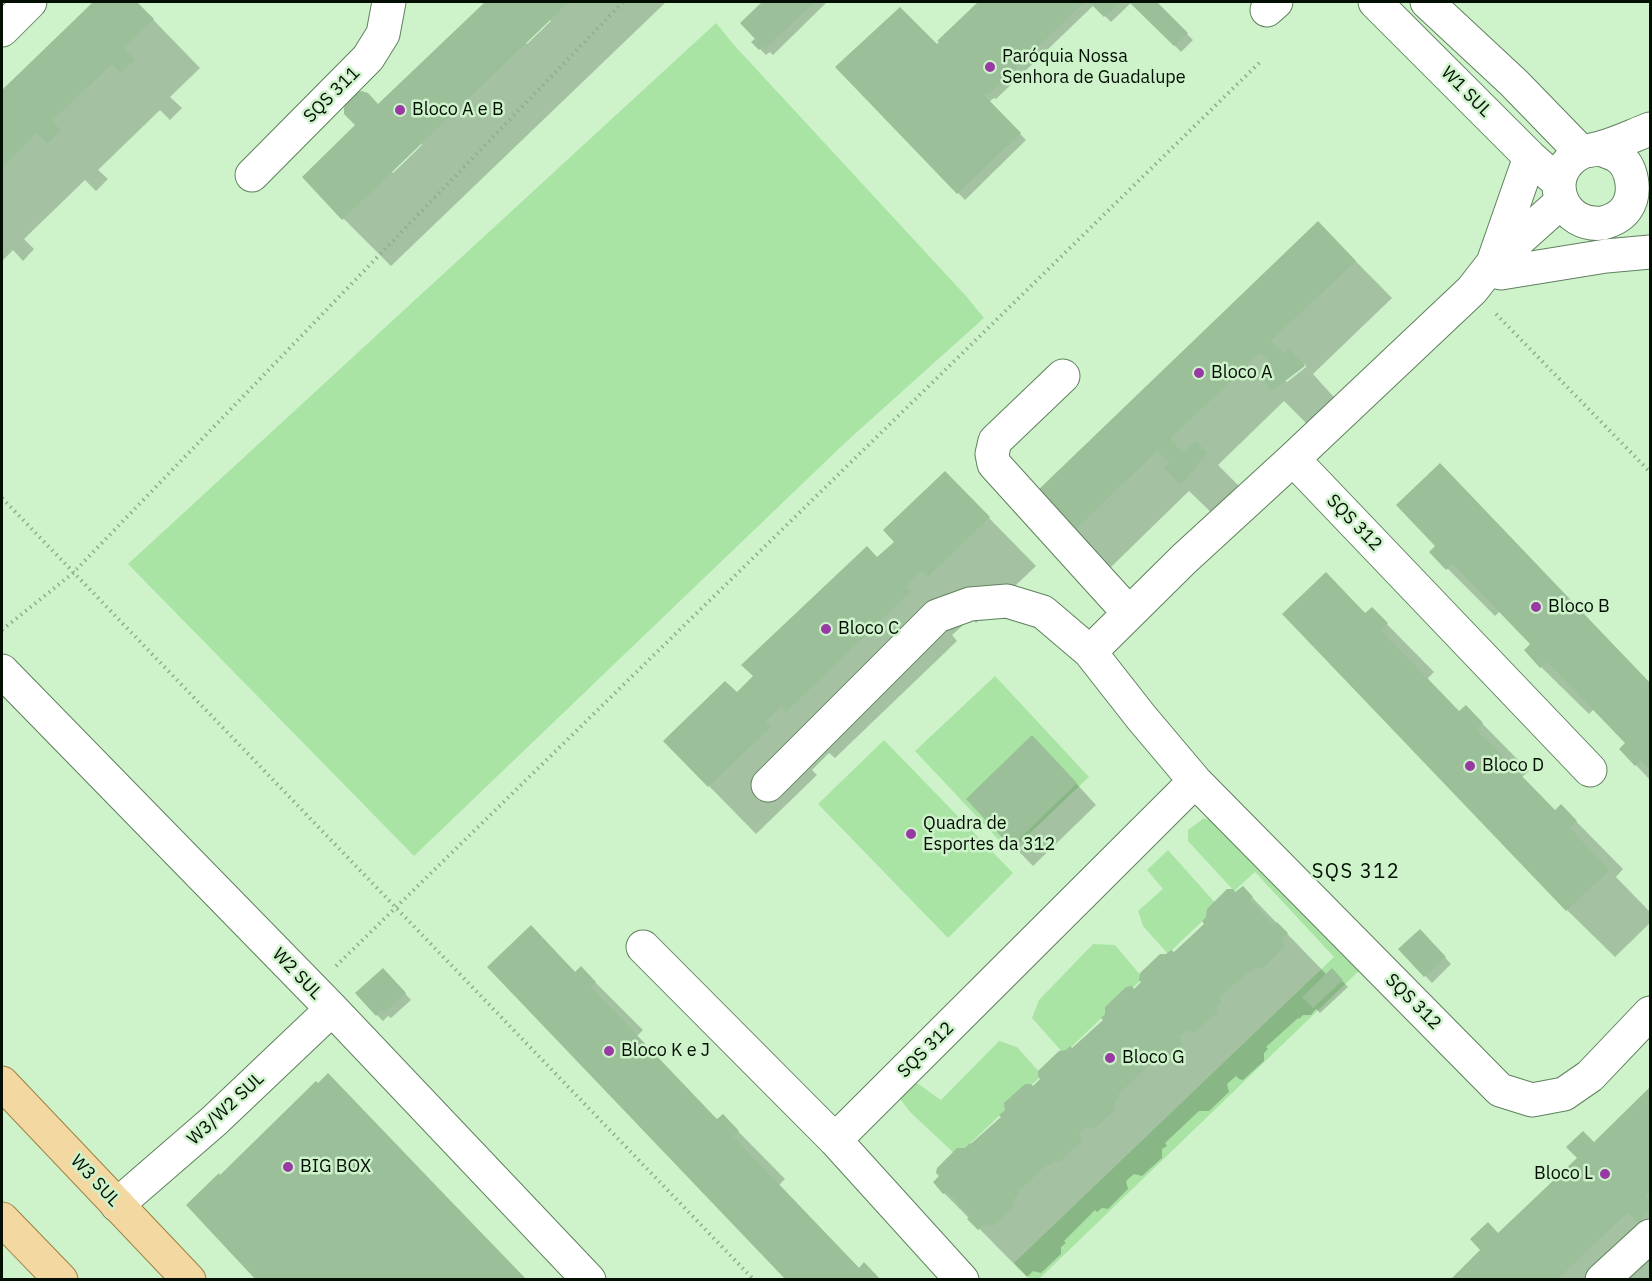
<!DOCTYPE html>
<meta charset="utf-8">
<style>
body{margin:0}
#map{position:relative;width:1652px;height:1281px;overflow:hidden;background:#cef3cb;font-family:"IBM Plex Sans",sans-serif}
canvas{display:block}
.frame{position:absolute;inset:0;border:3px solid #040f04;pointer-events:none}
</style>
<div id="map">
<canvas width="1652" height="1281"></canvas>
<div class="frame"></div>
</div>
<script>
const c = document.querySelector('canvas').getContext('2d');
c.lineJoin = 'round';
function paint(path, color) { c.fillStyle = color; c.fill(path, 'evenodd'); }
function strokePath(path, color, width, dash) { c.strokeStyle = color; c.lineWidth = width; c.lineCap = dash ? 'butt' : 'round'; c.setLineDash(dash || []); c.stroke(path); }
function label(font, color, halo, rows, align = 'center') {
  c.font = font + ' "IBM Plex Sans",sans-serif'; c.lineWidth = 5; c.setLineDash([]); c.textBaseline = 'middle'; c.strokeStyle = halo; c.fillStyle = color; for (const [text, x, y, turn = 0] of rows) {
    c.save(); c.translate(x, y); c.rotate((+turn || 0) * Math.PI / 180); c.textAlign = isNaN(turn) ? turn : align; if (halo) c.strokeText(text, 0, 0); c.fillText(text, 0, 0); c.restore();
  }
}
const green = new Path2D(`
 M716 23 734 45 966 296 984 318 847 441 414 856 128 564Z
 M995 676 1089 777 1010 852 915 751Z
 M884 740 1013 873 948 938 818 804Z
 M1204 818 1221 825 1364 966 1039 1279H1030L1014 1263 1334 957 1255 872 1234 891 1188 841V830Z
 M1168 850 1218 906 1168 954 1143 926 1138 911 1163 889 1147 870Z
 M1093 944 1115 945 1143 978 1064 1054 1032 1018 1039 1000Z
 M999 1041 1017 1047 1042 1075 957 1156 910 1112 898 1096 917 1083 941 1100Z`);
const shadow = new Path2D(`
 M96 2H136L200 68 170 97 182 108 170 120 160 110 98 170 108 179 96 191 85 180 24 239 34 249 23 261 13 250 2 261V92Z
 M488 2H666L391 266 343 218 378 106ZM549 19 551 21 527 44 525 42ZM420 143 422 145 393 173 391 171Z
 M764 2H827L773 55 770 52 766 55 760 49 757 39 742 23Z
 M981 2H1155L1193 40 1181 52 1132 2 1111 22 1094 5 996 99 994 98 989 102 1026 140 965 200 837 67 937 46 941 42 939 41Z
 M1318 223 1392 298 1313 374 1340 404 1310 427 1284 401 1218 465 1244 491 1219 520 1189 491 1110 568 1074 531ZM1305 364 1306 367 1287 382 1284 380Z
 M1440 465 1650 683V780L1621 749 1627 743 1594 709 1589 714 1541 667 1526 650 1532 644 1500 611 1495 616 1447 568 1437 546Z
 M945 473 1036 566 976 623 971 618 952 635 957 641 835 758 829 753 812 770 817 775 756 834 665 741 737 694 896 542Z
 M1326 574 1366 614 1372 609 1434 672 1427 679 1460 713 1466 707 1529 771 1522 777 1555 811 1561 806 1623 869 1616 877 1650 912V923L1615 957 1567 910Z
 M1052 757 1096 805 1033 866 968 799Z
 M1243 888 1327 975 1332 970 1348 987 1320 1013 1316 1009 1311 1015H1303L1299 1019 1298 1018 1266 1047 1268 1049 1264 1053V1061L1243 1080 1239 1079 1236 1076 1227 1084 1229 1092 1209 1111H1199L1165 1143 1167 1146 1162 1149V1158L1142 1176 1134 1174 1126 1181 1128 1189 1108 1209 1102 1208 1097 1212 1095 1210 1064 1241 1066 1243 1061 1247V1254L1041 1273 1033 1271 1027 1277 944 1193 965 1149 1033 1089Z
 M531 927 576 973 581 968 643 1030 637 1036 718 1121 723 1116 785 1179 779 1185 860 1269 788 1280Z
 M1420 931 1451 964 1432 983 1400 949Z
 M389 976 411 1000 391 1018 388 1016 383 1021 377 1015Z
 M1650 1089V1280H1452L1499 1235Z`);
const building = new Path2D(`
 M93 2H137L154 19 124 48 135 60 121 73 112 64 52 121 61 130 47 144 37 133 2 168V90Z
 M485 2H569L342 220 302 177 355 125 344 114V108L345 105 358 92 362 91 368 93 378 104Z
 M762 2H815L765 49 763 46 759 50 751 42 755 39 740 23Z
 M978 2H1085L989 94 987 93 984 95 1021 133 957 194 835 67 900 7 937 44 939 42 937 41Z
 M1089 2H1120L1104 17Z
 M1129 2H1157L1188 33 1174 46Z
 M1318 221 1356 261 1271 341 1284 354 1289 348 1305 366 1272 391 1262 380 1273 366 1260 353 1170 439 1182 452 1196 441 1208 453 1181 485 1163 468 1169 463 1157 451 1073 532 1035 493Z
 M1440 463 1650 683V770L1641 760 1635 766 1619 749 1625 743 1547 662 1540 668 1524 650 1530 644 1453 564 1446 570 1429 552 1435 546 1396 505Z
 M945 471 990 517 928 577 922 571 906 587 911 592 786 712 781 706 766 721 771 727 708 787 663 741 725 681 737 692 753 676 741 665 867 546 877 557 894 542 883 530Z
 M1326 572 1365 613 1372 607 1388 623 1381 630 1459 711 1466 705 1483 723 1476 729 1555 810 1561 804 1577 821 1570 828 1610 870 1566 911 1282 614Z
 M1032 735 1077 783 1011 847 966 799Z
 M1243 886 1253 897 1250 900 1274 925 1277 922 1288 933 1282 939 1284 942 1285 946 1263 968H1255L1250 973 1249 971 1219 998 1222 1001 1217 1005V1013L1195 1033 1190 1032 1187 1030 1180 1036 1183 1044 1161 1064H1151L1118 1095 1120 1097 1115 1102V1110L1094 1129 1086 1127 1079 1133 1082 1141 1060 1162 1054 1161 1049 1166 1047 1164 1029 1182 1017 1192 1019 1194 1014 1199V1206L993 1226 985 1224 978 1230 967 1219 970 1216 947 1192 943 1194 933 1182 939 1176 936 1173 937 1168 957 1148H965L970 1143 971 1144 1001 1117 999 1115 1005 1110 1004 1103 1025 1084H1031L1033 1086 1040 1079 1038 1076V1071L1059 1051 1066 1050 1070 1046 1072 1048 1103 1020 1101 1018 1105 1014V1007L1126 987 1132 986 1134 989 1141 982 1139 980 1140 973 1160 954H1166L1171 950 1174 952 1204 924 1202 921 1206 917 1207 909 1227 889H1233L1235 892Z
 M531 925 575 972 581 966 596 982 591 987 713 1115 717 1119 723 1114 739 1131 733 1136 859 1268 864 1262 881 1280H786L487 967Z
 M1420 929 1446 957 1424 977 1398 949Z
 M383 968 406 993 384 1013 381 1010 376 1016 355 993Z
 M1332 968 1343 980 1313 1008 1302 997Z
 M328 1073 444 1194 527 1280H256L186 1205 219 1173 220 1175 316 1081 318 1083Z
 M1650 1087V1190L1645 1195 1650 1201V1211L1638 1223 1627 1213 1557 1280H1450L1480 1250 1470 1239 1488 1222 1498 1233 1577 1158 1566 1147 1583 1131 1594 1142Z`);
const path = new Path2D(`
 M1496 314 1650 472
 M2 498 754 1280
 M2 630 73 573 623 2
 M336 966 1260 62
 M2 1278V1280`);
const minor = new Path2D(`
 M1375 2 1530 157 1558 182
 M1427 2 1514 83 1581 152
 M1267 10 1276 2
 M2 30 30 2
 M1600 149C1605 151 1612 153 1617 156 1633 166 1637 194 1626 209 1621 216 1611 221 1603 223 1564 228 1543 181 1574 157 1578 154 1581 152 1586 151 1609 148 1629 137 1650 129
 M252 175 368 58 383 34 389 2
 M1561 202 1493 263 1472 290 1293 459 1184 559 1090 652 1141 717 1195 781 1500 1090 1532 1100 1564 1094 1590 1076 1650 1013
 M1494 260 1530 157
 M1501 273 1606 256 1650 252
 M1063 376 995 441 992 454 994 464 1129 613
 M1293 459 1590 770
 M2 671 332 1009 589 1280
 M768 785 937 616 970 604 1007 601 1043 612 1090 652
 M643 947 835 1140 962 1280
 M835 1140 1195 781
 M117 1205 214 1121 332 1009
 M1602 1280 1650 1236`);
const major = new Path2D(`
 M2 1083 189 1280
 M2 1219 61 1280`);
const markers = [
 [990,67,6,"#973aa4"],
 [400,110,6,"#973aa4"],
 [1199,373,6,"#973aa4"],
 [1536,607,6,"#973aa4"],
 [826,629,6,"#973aa4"],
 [1470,766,6,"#973aa4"],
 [911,834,6,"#973aa4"],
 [609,1051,6,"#973aa4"],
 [1110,1058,6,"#973aa4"],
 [288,1167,6,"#973aa4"],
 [1605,1174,6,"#973aa4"]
];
const poiNames = [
 ["Paróquia Nossa",1002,57],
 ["Senhora de Guadalupe",1002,78],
 ["Bloco A e B",412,110],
 ["Bloco A",1211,373],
 ["Bloco B",1548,607],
 ["Bloco C",838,629],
 ["Bloco D",1482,766],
 ["Quadra de",923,824],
 ["Esportes da 312",923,845],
 ["Bloco K e J",621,1051],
 ["Bloco G",1122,1058],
 ["BIG BOX",300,1167],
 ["Bloco L",1593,1174,"right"]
];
const streetNames = [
 ["W1 SUL",1466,92,45],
 ["SQS 311",332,95,-45],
 ["SQS 312",1354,523,46],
 ["W2 SUL",297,974,46],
 ["SQS 312",1413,1002,45],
 ["SQS 312",926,1050,-45],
 ["W3/W2 SUL",226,1109,-43],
 ["W3 SUL",95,1181,47]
];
const neighbourhoodNames = [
 ["SQS 312",1356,872]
];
paint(green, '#aae4a5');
paint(shadow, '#0003');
paint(building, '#9bbf98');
strokePath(minor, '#5f815d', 35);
strokePath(major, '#9b8142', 35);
strokePath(path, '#8fac8d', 4, [1.5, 4.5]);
strokePath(minor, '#fff', 33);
strokePath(major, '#f4d8a2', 33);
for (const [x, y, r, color] of markers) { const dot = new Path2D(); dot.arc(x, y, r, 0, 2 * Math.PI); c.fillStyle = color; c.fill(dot); strokePath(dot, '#cef3cb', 2); }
label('18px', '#040f04', '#cef3cb', poiNames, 'left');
label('18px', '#040f04', '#cef3cb', streetNames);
c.letterSpacing = '1.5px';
label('20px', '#040f04', '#cef3cb', neighbourhoodNames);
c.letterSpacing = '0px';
</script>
